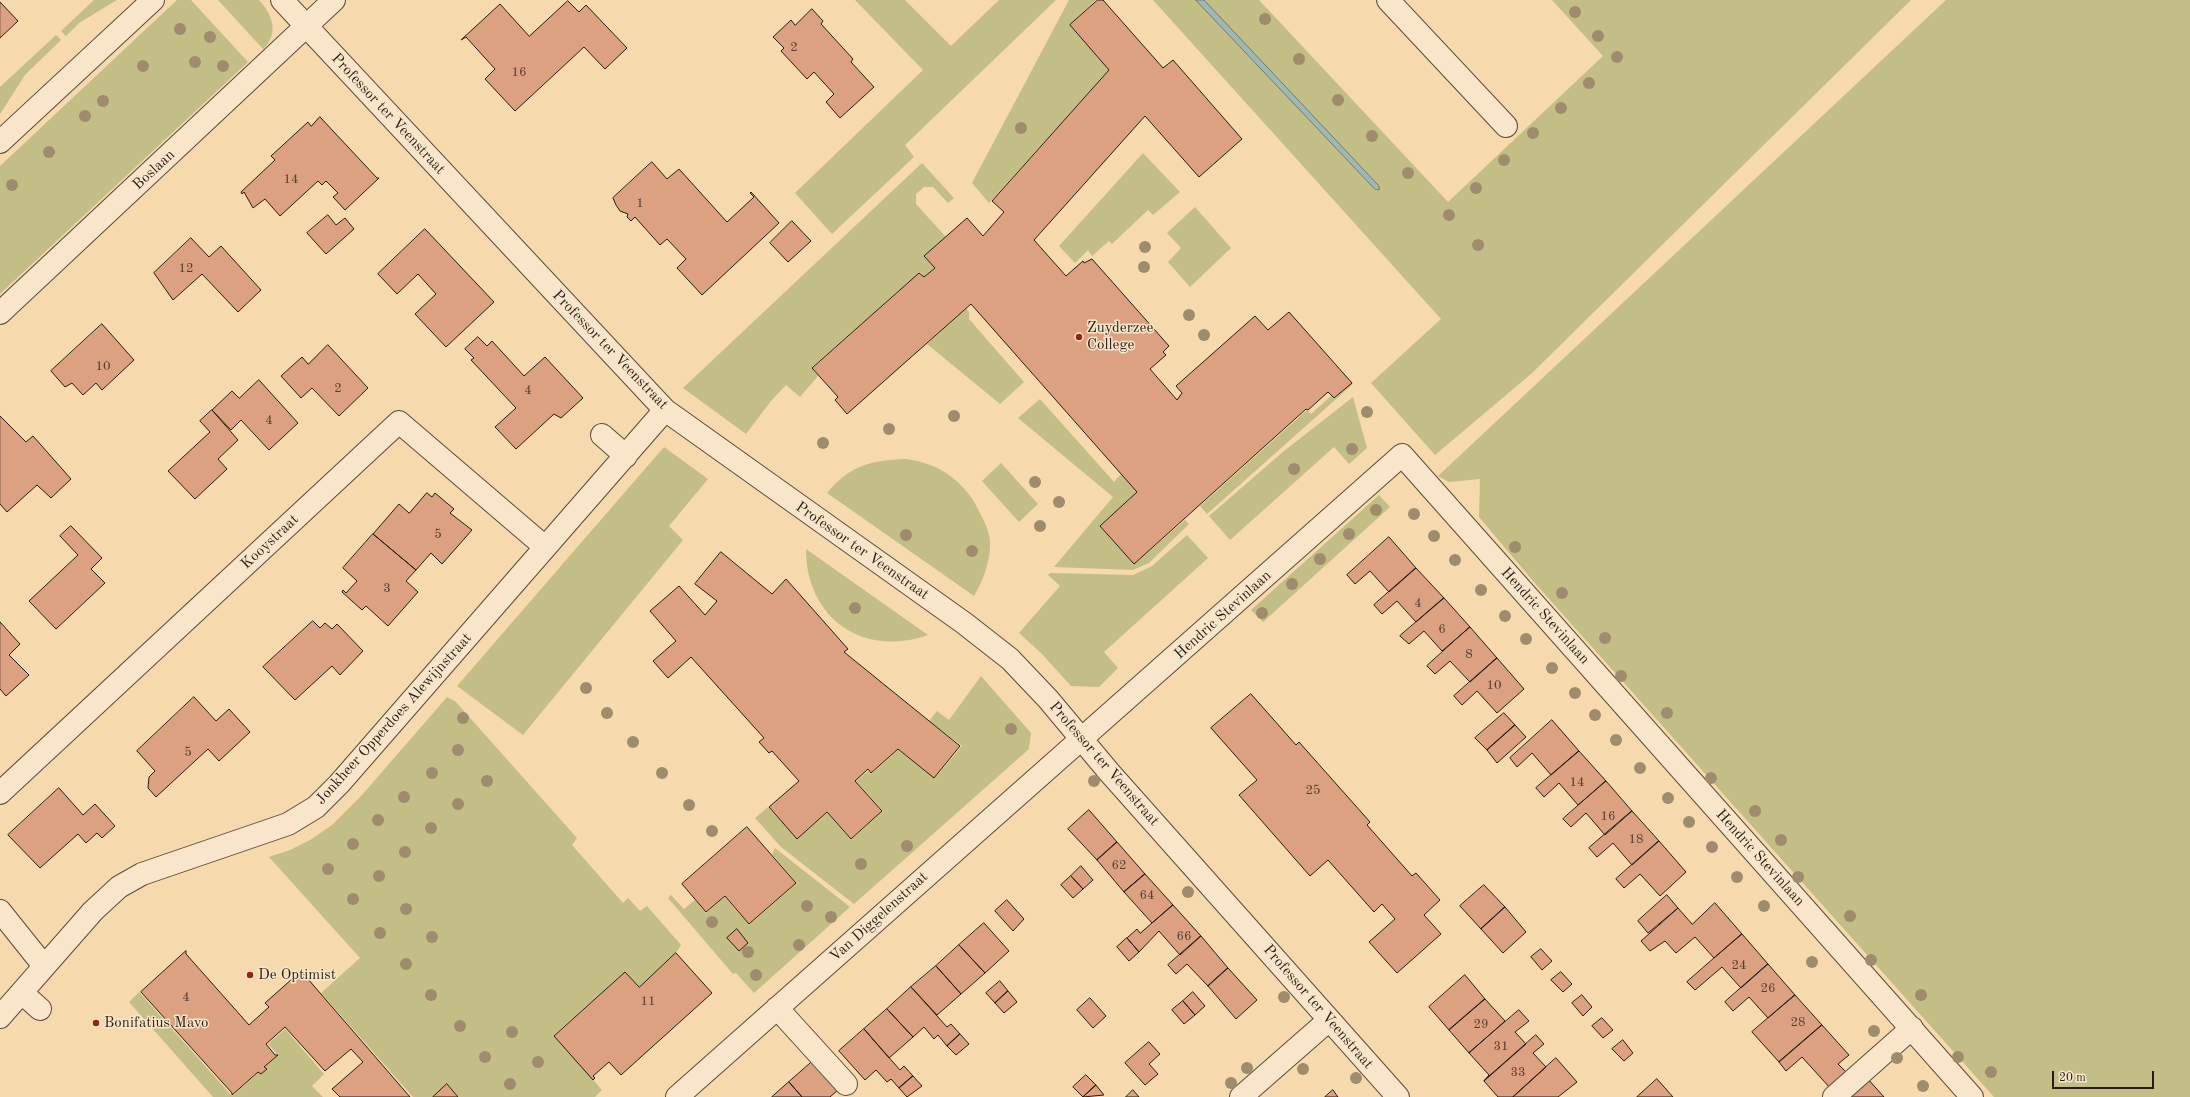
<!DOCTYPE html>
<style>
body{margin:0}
#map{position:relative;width:2190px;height:1097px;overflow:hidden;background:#f6d9ad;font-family:"Old Standard TT",serif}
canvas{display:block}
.scale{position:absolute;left:2052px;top:1071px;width:102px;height:18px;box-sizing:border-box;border:2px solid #271c15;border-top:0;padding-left:5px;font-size:12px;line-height:14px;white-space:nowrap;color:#271c15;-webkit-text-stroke:3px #f9e6ca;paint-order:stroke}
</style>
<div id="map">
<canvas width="2190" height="1097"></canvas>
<div class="scale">20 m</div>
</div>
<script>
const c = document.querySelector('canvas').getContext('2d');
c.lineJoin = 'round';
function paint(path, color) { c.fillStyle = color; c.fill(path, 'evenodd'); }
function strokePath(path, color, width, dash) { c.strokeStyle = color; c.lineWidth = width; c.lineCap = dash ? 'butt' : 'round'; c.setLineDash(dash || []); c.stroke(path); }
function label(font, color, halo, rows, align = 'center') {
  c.font = font + ' "Old Standard TT",serif'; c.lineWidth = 3; c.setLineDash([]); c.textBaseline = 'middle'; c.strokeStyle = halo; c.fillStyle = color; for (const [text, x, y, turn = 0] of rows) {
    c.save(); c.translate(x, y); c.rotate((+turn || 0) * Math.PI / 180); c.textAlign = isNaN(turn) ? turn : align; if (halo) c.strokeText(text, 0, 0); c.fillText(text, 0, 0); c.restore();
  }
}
const green = new Path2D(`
 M94 0H117L79 23 66 36 61 31Z
 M177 0H191L248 62 0 294V166Z
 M218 0H259C272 14 280 33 263 49Z
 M855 0H905L951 46 999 0H1056L905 145 914 157 832 234 795 193 923 70Z
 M1069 0H1096L1070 25 1109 70 989 203 972 183Z
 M1153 0H1259L1448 202 1603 56 1552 0H1911L1531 374 1435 455 1371 383 1441 319Z
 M1946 0H2190V1097H1994L1533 581 1479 517 1480 479 1449 482 1438 476Z
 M56 35 61 40 25 75 0 114V87Z
 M1143 153 1180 192 1153 215 1148 210 1112 244 1109 241 1092 256 1088 250 1075 263 1059 246Z
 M922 163 954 198 948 203 933 187H924L916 194V204L946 237 924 256 935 267 924 277 920 272 812 367 818 376 800 397 786 385 771 401 746 434 683 388Z
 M1195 207 1231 248 1190 287 1168 262 1181 248 1167 233Z
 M966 308 969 312V319L1024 382 1000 404 927 344Z
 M1352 382 1353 384 1207 514 1200 506 1307 410 1311 414 1331 396 1334 399Z
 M1353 397 1367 448 1349 464 1334 447 1230 540 1209 516 1284 451Z
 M1040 399 1114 482 1121 474 1137 492 1100 526 1134 564 1185 520 1189 524 1149 563 1133 570 1054 567 1113 497 1018 418Z
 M664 447 708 479 669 526 683 540 523 735 457 686Z
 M906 459C940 463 967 483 981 515 985 523 989 531 990 541 991 560 983 581 974 596L827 493C849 466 871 460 906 459Z
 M1001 463 1038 504 1019 522 982 481Z
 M1379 495 1390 507 1263 622 1251 610Z
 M1187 535 1208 558 1104 652 1118 668 1099 687 1071 686 1041 653 1019 633 1060 586 1048 575 1050 573 1133 575 1152 566Z
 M806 549 928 635C863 658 806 618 806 549Z
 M981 676 1031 733 1029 749 854 904 781 847 755 818 768 807 797 839 827 813 851 840 883 811 856 781 868 771 871 774 898 750 935 778 962 746 929 721 937 711 949 720Z
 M447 697 455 701 577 838 572 845 623 903 628 898 640 911 647 906 681 945 676 953 639 987 625 972 554 1035 602 1090 595 1097H459L447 1084 433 1097H413L321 993 360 958 269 857 290 850 310 840 332 825 362 795Z
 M775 848 850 907 754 993 736 973 733 974 668 898 671 895 684 909 695 900 706 913 725 897 749 925 797 883 772 854Z
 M139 992 232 1096 278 1055 268 1044 285 1029 324 1074 312 1086 323 1097H213L129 1002Z`);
const water = new Path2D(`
 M1196 0H1204L1379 186V190L1375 189Z`);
const building = new Path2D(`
 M1098 0H1103L1163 68 1173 60 1242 139 1199 177 1145 116 1034 240 1066 276 1083 261 1084 263 1092 259 1169 346 1163 352 1166 355 1150 369 1177 400 1182 393 1176 386 1255 316 1268 330 1289 312 1352 383 1334 398 1328 392 1308 410 1306 409 1134 564 1100 526 1137 492 971 304 847 414 835 400 838 397 812 368 919 273 924 277 935 268 924 256 967 218 983 236 1004 212 992 201 1109 70 1070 25Z
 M568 1 579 12 586 5 627 48 605 69 584 47 515 111 485 79 495 69 466 37 461 40 500 4 529 36Z
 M0 2 18 21 0 38Z
 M812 9 823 21 821 24 853 59 851 62 874 87 840 118 826 102 834 94 814 72 807 79 781 51 784 48 773 37 791 20 795 25Z
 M320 117 377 178H379L345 210 333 197 338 193 326 181 322 185 318 181 280 216 265 199 253 208 244 192 242 194 241 192 275 160 271 156 308 122 311 126Z
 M652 162 667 179 679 169 727 222 754 197 750 193 751 192 779 223 702 295 677 268 686 259 667 239 660 245 635 217 631 221 627 217 628 214 620 211 616 205 613 198Z
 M328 215 336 225 345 218 354 229 326 254 307 233Z
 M792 221 811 241 788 262 770 243Z
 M425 229 494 302 446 347 415 314 436 294 418 274 397 294 378 274Z
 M191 238 209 257 221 246 261 290 238 312 202 274 173 300 154 273Z
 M102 324 134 360 102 390 96 383 83 395 72 383 65 387 51 371Z
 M478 337 487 346 492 341 524 376 545 357 583 398 561 418 554 414 516 449 495 427 516 408 471 360 474 358 465 349Z
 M328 345 368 388 339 416 312 388 301 398 281 376 302 357 308 364Z
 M259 380 298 423 269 450 241 420 231 430 212 410 232 391 239 398Z
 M212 410 238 440 218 459 227 469 195 499 168 471 210 432 200 421Z
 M0 416 26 442 33 436 71 479 51 498 37 485 7 512 0 504Z
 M427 493 432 497 435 493 454 509 450 513 472 530 442 564 431 553 416 570 373 534 399 504 409 513Z
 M71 526 102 558 91 569 105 583 56 629 29 601 78 555 60 536Z
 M373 534 416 570 406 581 418 592 388 626 366 606 362 610 342 592 343 590 346 593 357 581 343 568Z
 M1389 537 1416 568 1389 592 1370 571 1355 584 1347 575Z
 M721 552 772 594 786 579 848 649 844 652 960 746 934 778 898 749 871 773 868 769 855 781 882 811 851 839 827 812 797 839 769 807 799 781 772 751 769 753 759 742 764 738 691 657 668 678 653 661 676 641 650 611 679 586 705 615 717 601 695 584Z
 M1416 568 1444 598 1416 622 1397 601 1382 614 1374 605Z
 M1444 598 1470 627 1442 651 1424 631 1409 644 1400 636Z
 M313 621 320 628 325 623 332 629 337 624 363 651 340 675 332 666 295 700 263 667Z
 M0 622 20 644 9 655 29 675 6 696 0 689Z
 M1470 627 1497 658 1470 682 1450 661 1435 674 1427 666Z
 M1497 658 1524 689 1497 713 1477 691 1462 705 1454 696Z
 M1251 694 1296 745 1299 742 1370 822 1367 825 1412 876 1416 873 1440 900 1424 915 1441 934 1397 973 1369 942 1395 919 1382 904 1374 912 1328 860 1310 876 1239 795 1257 780 1211 728Z
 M194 697 216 721 229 709 250 732 219 761 208 749 156 797 148 788 149 777 155 771 137 751Z
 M1504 713 1515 725 1487 750 1475 738Z
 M1552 720 1579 751 1551 775 1532 753 1517 767 1510 758Z
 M1515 725 1526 737 1497 763 1487 750Z
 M1579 751 1606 781 1578 805 1559 783 1544 797 1536 788Z
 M1606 781 1632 811 1605 835 1586 813 1571 827 1563 819Z
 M59 788 83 815 95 804 115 826 102 838 97 833 86 843 78 834 40 868 8 835Z
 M1089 810 1117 842 1097 860 1068 829Z
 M1632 811 1659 841 1632 865 1613 843 1597 857 1589 848Z
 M747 827 796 883 749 924 725 896 706 912 682 884Z
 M1659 841 1686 872 1660 896 1640 874 1624 888 1616 879Z
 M1117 842 1145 874 1124 892 1097 860Z
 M1081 866 1093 880 1083 889 1071 876Z
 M1145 874 1173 905 1152 923 1124 892Z
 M1071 876 1083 889 1073 898 1061 885Z
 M1484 885 1505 907 1481 929 1460 906Z
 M1667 895 1678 908 1648 933 1638 921Z
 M1007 900 1024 919 1013 931 995 911Z
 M1715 903 1742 934 1714 958 1695 937 1676 953 1665 941 1650 951 1641 941 1678 908 1692 924Z
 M1173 905 1201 936 1180 955 1159 931 1139 952 1127 938 1137 929 1140 933Z
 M1505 907 1526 932 1503 953 1481 929Z
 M984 923 1009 951 985 973 959 945Z
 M737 929 748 943 739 951 727 938Z
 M1742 934 1768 964 1741 988 1722 967 1695 990 1687 982Z
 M1201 936 1228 968 1208 986 1187 964 1176 974 1168 965Z
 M1127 938 1139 952 1129 961 1117 947Z
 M959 945 985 973 961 994 936 966Z
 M1541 949 1552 961 1542 970 1531 957Z
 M186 951V954L249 1025 269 1007 265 1003 301 971 410 1097H340L332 1089 363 1062 351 1049 325 1071 285 1027 266 1044 275 1055H278L264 1067 267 1069 261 1074 258 1072 232 1095V1093L141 992Z
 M676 953 712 993 621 1075 609 1062 593 1076 595 1078 593 1080 554 1036 625 972 639 987Z
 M1768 964 1795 995 1768 1018 1749 997 1733 1011 1725 1002Z
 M936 966 961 994 937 1015 911 987Z
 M1228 968 1257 1000 1236 1019 1208 986Z
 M1561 972 1572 984 1563 992 1551 980Z
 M1465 975 1485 999 1449 1030 1429 1007Z
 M1000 981 1008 991 995 1003 986 993Z
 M911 987 947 1027 951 1024 960 1034 947 1046 938 1035 934 1039 924 1027 913 1037 887 1009Z
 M1008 991 1017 1002 1004 1013 995 1003Z
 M1193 992 1205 1006 1195 1015 1183 1001Z
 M1582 995 1592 1007 1583 1016 1572 1003Z
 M1795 995 1822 1025 1779 1062 1752 1032Z
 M1090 998 1106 1016 1093 1028 1077 1010Z
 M1485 999 1505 1021 1469 1053 1449 1030Z
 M1183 1001 1195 1015 1184 1024 1172 1010Z
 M887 1009 913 1037 889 1058 864 1029Z
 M1519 1010 1529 1021 1515 1032 1526 1044 1484 1081 1489 1075 1469 1053Z
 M1602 1018 1613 1030 1603 1038 1592 1026Z
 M1822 1025 1849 1055 1838 1064 1848 1074 1831 1089 1802 1057 1786 1071 1779 1062Z
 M864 1029 900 1070 904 1066 913 1076 899 1088 891 1079 887 1082 876 1070 865 1080 839 1051Z
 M960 1034 969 1044 956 1055 947 1046Z
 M1536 1035 1544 1044 1533 1053 1546 1067 1513 1097H1498L1484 1081Z
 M1623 1040 1633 1053 1624 1061 1612 1049Z
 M1149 1042 1160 1054 1149 1064 1158 1074 1145 1085 1125 1063Z
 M1556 1058 1577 1082 1558 1097H1513Z
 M813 1061 839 1089 830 1097H802L789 1082Z
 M1086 1075 1096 1085 1083 1097 1073 1087Z
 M913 1076 922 1086 907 1097 899 1088Z
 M1867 1078 1884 1097H1846Z
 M1657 1079 1673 1097H1637Z
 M789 1082 802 1097H772Z
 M447 1084 458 1097H433Z
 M1096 1085 1104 1095 1083 1097Z
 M1133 1090 1139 1097H1126Z
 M1333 1090 1338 1097H1325Z`);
const minor = new Path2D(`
 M282 0 665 410 964 623 1010 659 1048 699 1109 772 1398 1097
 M1388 0 1506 126
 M0 142 153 0
 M0 313 334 0
 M602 435 626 456
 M0 793 399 422 545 547
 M0 911 44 966
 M22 993 40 1009
 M777 1008 846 1084
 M0 1017 93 911 119 887 142 874 288 824 316 807 339 784 665 410
 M677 1097 1402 455 1972 1097
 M1241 1097 1329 1020
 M1834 1097 1912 1028`);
const trees = [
 [1575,12],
 [1265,19],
 [180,29],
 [1598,36],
 [210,37],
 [1617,57],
 [1299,59],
 [195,62],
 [143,66],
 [223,66],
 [1589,83],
 [1338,100],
 [103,101],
 [1561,108],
 [85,116],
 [1021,128],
 [1533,133],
 [1372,136],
 [49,152],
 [1504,160],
 [1408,173],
 [12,185],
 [1476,188],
 [1449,215],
 [1478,245],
 [1145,247],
 [1144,267],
 [1189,315],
 [1204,335],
 [1367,412],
 [954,416],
 [889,429],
 [823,443],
 [1352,449],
 [1294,469],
 [1035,482],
 [1059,502],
 [1376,510],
 [1414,514],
 [1040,526],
 [1349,534],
 [906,535],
 [1434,536],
 [1515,547],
 [972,551],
 [1320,559],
 [1455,560],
 [1292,584],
 [1481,590],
 [1562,593],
 [855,608],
 [1262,613],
 [1505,616],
 [1605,638],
 [1526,639],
 [1552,668],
 [1621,676],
 [586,688],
 [1575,693],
 [607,713],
 [1667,713],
 [1595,715],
 [463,718],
 [1011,729],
 [1616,740],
 [633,742],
 [458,750],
 [1640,768],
 [432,773],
 [662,773],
 [1711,778],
 [487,781],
 [1094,781],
 [404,797],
 [1668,798],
 [458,804],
 [689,805],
 [1755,811],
 [378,820],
 [1689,822],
 [431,828],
 [712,831],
 [1781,840],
 [353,844],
 [907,846],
 [1712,847],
 [405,852],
 [861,864],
 [328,869],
 [379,876],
 [1737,877],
 [1798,877],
 [1188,892],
 [353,899],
 [807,906],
 [1764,906],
 [406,909],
 [1850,916],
 [831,917],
 [712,922],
 [380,933],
 [432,937],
 [799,945],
 [748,952],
 [1871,960],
 [1812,962],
 [406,964],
 [756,975],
 [431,995],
 [1921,995],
 [1284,997],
 [460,1026],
 [1874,1031],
 [512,1032],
 [485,1057],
 [1958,1057],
 [1897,1058],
 [538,1062],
 [1247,1068],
 [1303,1069],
 [1991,1072],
 [1356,1078],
 [1231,1083],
 [510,1084],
 [1923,1086]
];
const markers = [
 [1079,337,4,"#8f2418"],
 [250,975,4,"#8f2418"],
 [96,1023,4,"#8f2418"]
];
const numberNames = [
 ["2",794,48],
 ["16",519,73],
 ["14",291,180],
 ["1",640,204],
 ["12",186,269],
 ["10",103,367],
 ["2",338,389],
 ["4",528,391],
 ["4",269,421],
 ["5",438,535],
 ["3",387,589],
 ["4",1418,604],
 ["6",1442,630],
 ["8",1469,655],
 ["10",1494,686],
 ["5",188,753],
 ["14",1577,783],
 ["25",1313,791],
 ["16",1608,817],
 ["18",1636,840],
 ["62",1119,866],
 ["64",1147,896],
 ["66",1184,937],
 ["24",1739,966],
 ["26",1768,989],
 ["4",186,998],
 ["11",648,1002],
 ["28",1798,1023],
 ["29",1481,1025],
 ["31",1501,1047],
 ["33",1518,1073]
];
const streetNames = [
 ["Professor ter Veenstraat",388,114,47],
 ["Boslaan",154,170,-43],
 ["Professor ter Veenstraat",610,350,46],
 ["Kooystraat",270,542,-43],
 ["Professor ter Veenstraat",862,551,35],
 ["Hendric Stevinlaan",1223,615,-42],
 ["Hendric Stevinlaan",1545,616,48],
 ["Jonkheer Opperdoes Alewijnstraat",394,719,-48],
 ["Professor ter Veenstraat",1104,764,49],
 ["Hendric Stevinlaan",1760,858,48],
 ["Van Diggelenstraat",879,917,-42],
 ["Professor ter Veenstraat",1318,1007,49]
];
const poiNames = [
 ["Zuyderzee",1087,328],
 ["College",1087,345],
 ["De Optimist",258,975],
 ["Bonifatius Mavo",104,1023]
];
paint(green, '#c2be85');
paint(water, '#a0b8b4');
strokePath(water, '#707a74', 1);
paint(building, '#dca181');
strokePath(building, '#271c15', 1);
strokePath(minor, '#5b4b3b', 24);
strokePath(minor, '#f9e6ca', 22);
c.fillStyle = '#9e8c6c';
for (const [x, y] of trees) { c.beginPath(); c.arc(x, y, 6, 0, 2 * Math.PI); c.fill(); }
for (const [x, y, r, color] of markers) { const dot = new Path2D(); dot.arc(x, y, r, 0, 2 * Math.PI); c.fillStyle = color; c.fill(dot); strokePath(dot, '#f9e6ca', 1.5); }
label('13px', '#543d30', null, numberNames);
label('15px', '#271c15', '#f9e6ca', streetNames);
label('15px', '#271c15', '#f9e6ca', poiNames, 'left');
</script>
